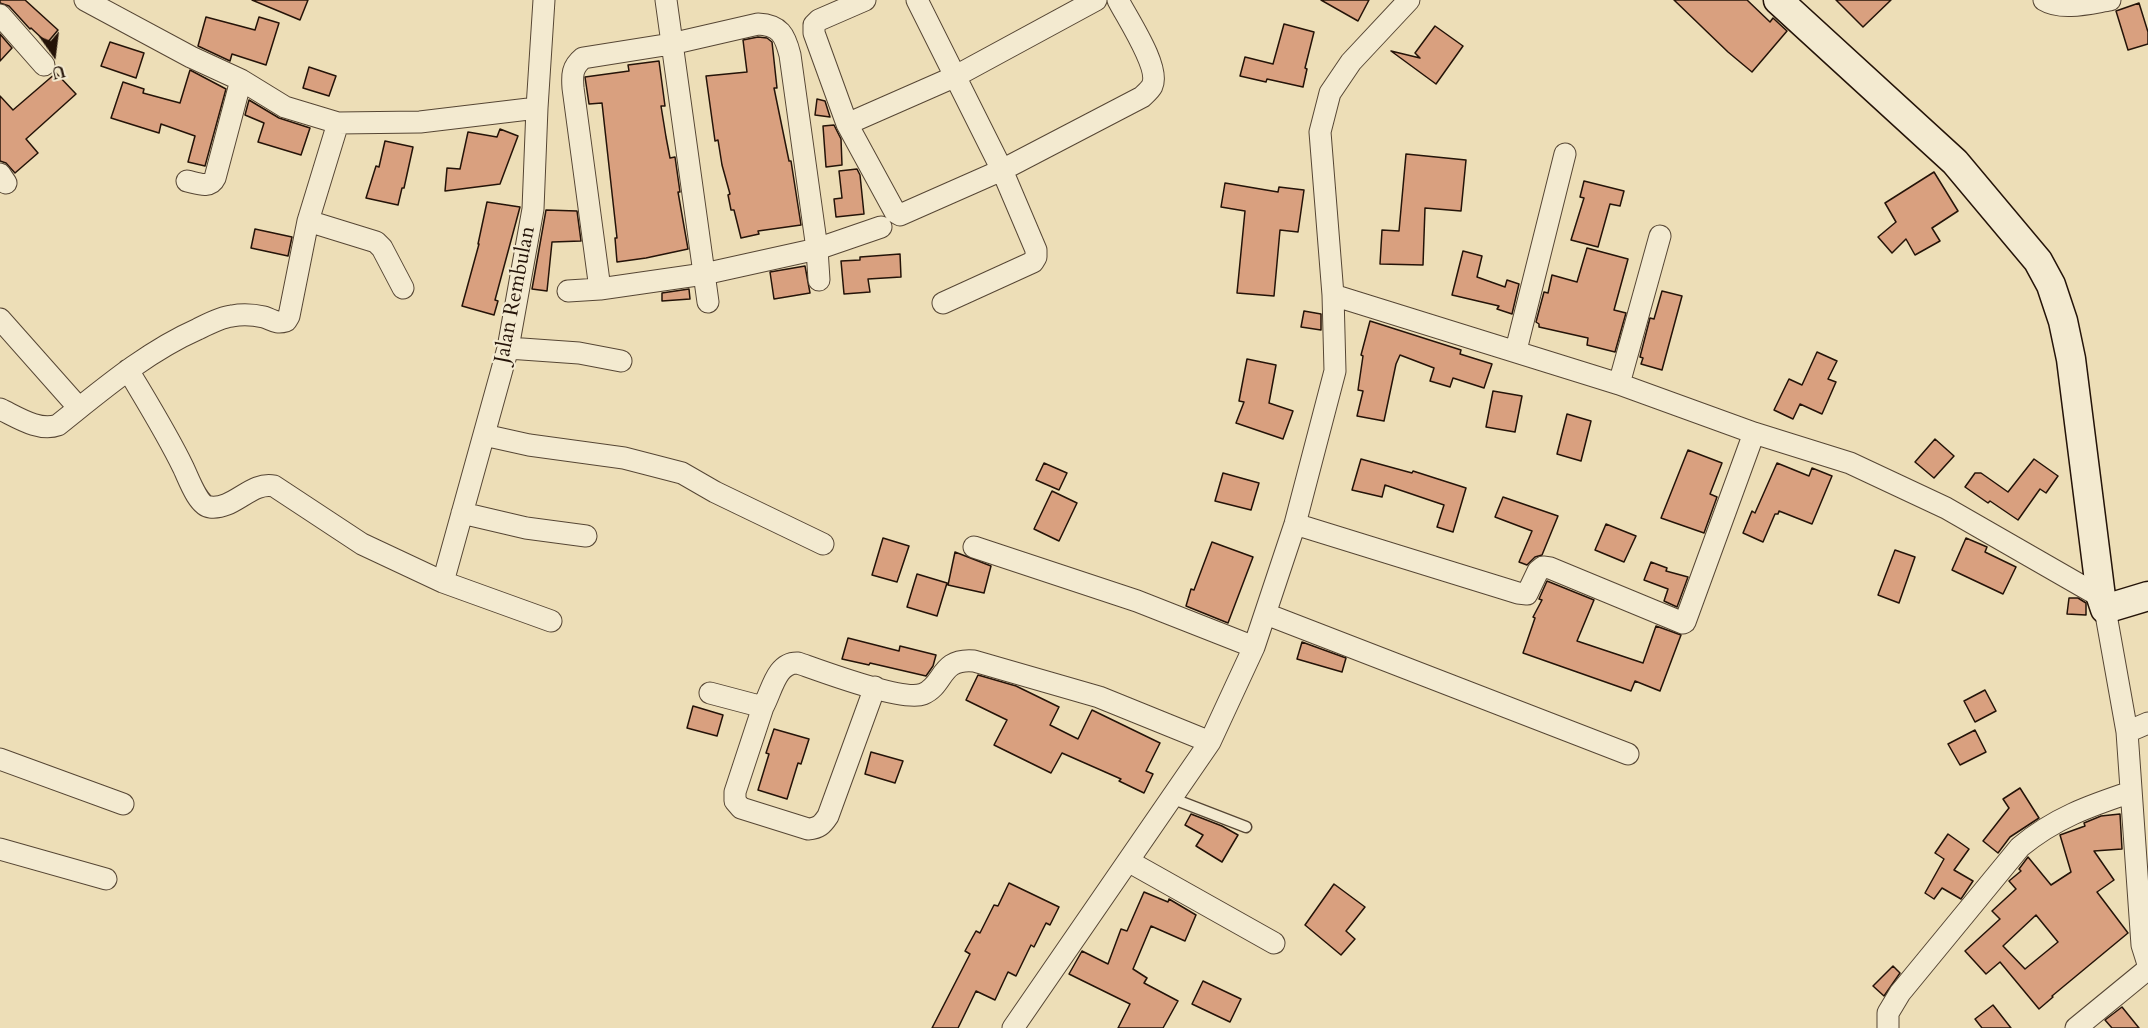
<!DOCTYPE html>
<style>
body{margin:0}
#map{position:relative;width:2148px;height:1028px;overflow:hidden;background:#eddeb7;font-family:Cardo,serif}
canvas{display:block}
.north{position:absolute;left:24px;top:24px;width:60px;height:60px;-webkit-text-stroke:4px #f3ead0;paint-order:stroke;rotate:166deg;font-size:16px;font-weight:700;line-height:24px;text-align:center;color:#241308}
.north::after{content:'';display:block;margin:auto;width:21px;height:27px;background:#241308;clip-path:polygon(50% 0,100% 100%,50% 72%,0 100%)}
</style>
<div id="map">
<canvas width="2148" height="1028"></canvas>
<div class="north">U</div>
</div>
<script>
const c = document.querySelector('canvas').getContext('2d');
c.lineJoin = 'round';
function paint(path, color) { c.fillStyle = color; c.fill(path, 'evenodd'); }
function strokePath(path, color, width, dash) { c.strokeStyle = color; c.lineWidth = width; c.lineCap = dash ? 'butt' : 'round'; c.setLineDash(dash || []); c.stroke(path); }
function label(font, color, halo, rows, align = 'center') {
  c.font = font + ' Cardo,serif'; c.lineWidth = 4.5; c.setLineDash([]); c.textBaseline = 'middle'; c.strokeStyle = halo; c.fillStyle = color; for (const [text, x, y, turn = 0] of rows) {
    c.save(); c.translate(x, y); c.rotate((+turn || 0) * Math.PI / 180); c.textAlign = isNaN(turn) ? turn : align; if (halo) c.strokeText(text, 0, 0); c.fillText(text, 0, 0); c.restore();
  }
}
const building = new Path2D(`
 M0 0H25L58 30 47 43 31 28 30 29 9 6 0 3Z
 M252 0H308L300 20Z
 M1321 0H1369L1358 21Z
 M1674 0H1747L1770 22 1773 18 1787 31 1752 72 1728 52Z
 M1836 0H1891L1863 27Z
 M2139 3 2148 32V44L2128 50 2116 11Z
 M206 17 255 30 259 17 279 23 266 65 232 54 230 61 198 46Z
 M1284 24 1314 32 1305 68 1307 69 1303 87 1267 79 1266 82 1240 76 1245 57 1273 64Z
 M1435 26 1463 46 1436 84 1391 51 1420 58 1415 53Z
 M0 34 12 48 0 61Z
 M758 37 767 38 772 42 777 88H774L789 161H791L801 225 758 231 759 234 741 238 734 210H731L728 195 730 194 722 165 718 140 715 141 706 76 747 72 743 40Z
 M110 42 144 53 136 78 101 66Z
 M659 61 665 106H661L666 137 670 158 675 157 680 192H678L688 249 646 258 617 262 615 238H617L602 103 589 104 585 77 629 71 628 65Z
 M309 67 336 76 329 96 303 88Z
 M190 70 226 89 205 166 188 162 195 136 161 124 159 133 111 118 123 82 144 89 143 93 180 103Z
 M56 73 76 94 26 139 38 153 15 173 6 163 0 161V96L13 110Z
 M817 99 825 101 830 117 815 115Z
 M249 100 279 118 310 128 301 155 258 142 264 123 245 115Z
 M834 125 841 139 842 165 826 167 823 126Z
 M500 129 518 136 500 184 445 191 447 168 460 169 468 132 497 137Z
 M385 141 413 147 404 188H402L398 205 366 198 376 166 379 167Z
 M1406 154 1466 160 1461 211 1425 208 1423 265 1380 264 1382 230 1399 231Z
 M857 169 860 175 864 214 836 217 834 199 842 198 839 171Z
 M1934 172 1958 211 1932 228 1940 241 1915 255 1906 239 1892 253 1878 237 1896 222 1885 203Z
 M1584 181 1624 191 1620 206 1610 204 1598 247 1571 240 1584 198 1580 197Z
 M1225 183 1278 192 1279 187 1304 190 1298 232 1280 230 1274 296 1237 293 1245 211 1221 207Z
 M487 202 520 207 495 300 498 301 494 315 462 306 479 244H478Z
 M546 210 577 211 581 241 552 242 547 291 532 289Z
 M255 229 292 237 288 256 251 248Z
 M1587 248 1628 259 1614 310 1626 313 1615 352 1587 345 1588 338 1539 327V324L1536 322 1544 292 1548 293 1552 275 1577 282Z
 M1463 251 1482 256 1477 277 1505 287 1507 280 1519 284 1512 314 1497 309 1499 306 1452 295Z
 M900 254 901 277 868 279 870 292 844 294 841 261 860 260V257Z
 M805 266 810 293 774 299 770 272Z
 M689 289 690 299 662 301V293Z
 M1662 291 1682 296 1662 370 1641 364 1643 358 1640 357 1650 318 1654 319Z
 M1304 311 1321 314V330L1301 327Z
 M1370 321 1461 350 1460 354 1492 364 1484 388 1453 378 1450 387 1430 381 1434 368 1400 355 1396 364 1384 421 1357 416 1363 391 1358 390 1363 356 1361 355Z
 M1817 352 1837 361 1828 379 1836 382 1822 414 1800 404 1793 419 1774 410 1789 379 1802 385Z
 M1247 359 1276 365 1269 403 1293 411 1283 439 1236 423 1244 402 1239 401Z
 M1493 391 1522 396 1515 432 1486 427Z
 M1567 414 1591 421 1581 461 1557 454Z
 M1935 439 1954 456 1934 478 1915 462Z
 M1688 450 1722 463 1710 494 1717 497 1704 533 1661 518Z
 M1361 459 1412 473 1413 471 1466 488 1453 532 1437 527 1444 505 1385 485 1382 497 1352 490Z
 M2034 459 2058 476 2046 493 2040 489 2018 520 1990 501 1988 503 1965 487 1975 473H1981L2008 492Z
 M1044 463 1067 473 1059 490 1036 480Z
 M1777 463 1809 476 1812 468 1832 476 1812 524 1779 511 1778 514H1775L1763 542 1743 533 1752 511 1755 513Z
 M1223 473 1259 483 1251 510 1215 501Z
 M1052 491 1077 503 1059 541 1034 529Z
 M1503 497 1558 516 1542 555 1535 557 1527 565 1519 562 1532 531 1495 517Z
 M1606 524 1636 536 1624 562 1595 550Z
 M883 538 909 546 897 582 872 575Z
 M1966 538 1987 547 1985 552 2016 567 2003 594 1952 570Z
 M1212 542 1253 557 1228 623 1186 606 1191 589 1194 590Z
 M1895 550 1915 557 1899 603 1878 595Z
 M955 552 991 566 984 593 948 585Z
 M1651 562 1667 568 1666 571 1688 577 1677 607 1664 601 1668 589 1644 580Z
 M917 574 947 583 937 616 907 607Z
 M1547 581 1594 600 1577 641 1643 663 1656 626 1681 635 1660 691 1635 681 1631 691 1523 653 1535 618 1533 617 1542 600 1539 599Z
 M2069 598H2078L2086 603V615L2067 614Z
 M848 638 899 651 900 646 936 655 933 666 926 676 870 663 869 665 842 659Z
 M1302 642 1346 658 1342 672 1297 659Z
 M978 675 1016 686 1059 707 1050 725 1078 739 1092 710 1160 743 1146 771 1153 774 1144 793 1119 781 1121 779 1062 753 1051 773 994 745 1007 720 966 700Z
 M1985 690 1996 711 1975 722 1964 701Z
 M693 706 723 715 717 736 687 728Z
 M774 729 809 739 801 764 798 763 787 799 758 790 769 754 766 753Z
 M1975 730 1986 752 1960 765 1948 744Z
 M871 752 903 761 895 783 865 774Z
 M2020 788 2039 818 2010 837 1998 853 1983 841 2009 808 2003 799Z
 M1191 814 1222 826 1238 835 1222 862 1196 846 1203 835 1185 825Z
 M2120 814 2122 849 2094 851 2114 880 2097 892 2128 933 2052 996 2053 997 2039 1009 2000 962 1986 974 1965 951 2000 919 1992 911 2016 889 2009 881 2021 871 2019 869 2028 857 2051 885 2071 872 2060 835 2085 826 2084 823 2101 816ZM2036 915 2058 942 2025 969 2003 946Z
 M1948 834 1969 849 1954 870 1973 881 1961 899 1942 888 1934 899 1925 893 1944 859 1935 853Z
 M1009 883 1059 907 1050 925 1046 923 1034 947 1031 945 1016 976 1008 972 995 1000 976 991 958 1028H932L970 954 965 951 976 931 980 933 994 905 998 906Z
 M1334 884 1365 907 1346 931 1355 939 1341 955 1305 925Z
 M1144 892 1168 902 1169 899 1196 915 1185 941 1151 926 1133 969 1147 978 1144 983 1178 1001 1163 1028H1118L1130 1004 1069 974 1082 951 1108 964 1121 929 1127 931Z
 M1893 966 1900 973 1884 996 1873 986Z
 M1203 981 1241 999 1230 1022 1192 1004Z
 M1993 1005 2011 1028H1982L1975 1019Z
 M2122 1007 2139 1028H2112L2105 1020Z`);
const lane = new Path2D(`
 M1171 798 1246 827`);
const street = new Path2D(`
 M85 0 191 57 241 80 285 107 338 123 420 122 537 108
 M666 0 708 302
 M865 0 819 20 814 25V33L847 124 895 212 900 215 1002 170 1142 97C1145 94 1150 90 1152 86 1161 68 1127 18 1118 0
 M917 0 1002 170 1036 250V257L1033 262 943 303
 M2044 0C2062 11 2091 3 2110 0
 M0 15 44 65
 M847 124 954 77 1096 0
 M0 174 6 183
 M187 181C197 183 210 189 215 178L241 80
 M308 221 376 242 382 248 403 288
 M600 289 573 88C572 75 572 67 583 58L671 44 758 24C780 25 785 35 790 55L817 249 819 280
 M568 291 600 289 704 274 817 249 881 227
 M1333 295 1619 384 1754 433 1850 463 1946 508 2101 597
 M0 319 79 408
 M508 348 579 353 621 361
 M1516 350 1565 154
 M128 370C147 402 167 434 183 467 188 477 198 506 210 507 234 510 251 481 274 486L362 544 443 582 551 621
 M1619 384 1660 236
 M0 409C17 417 39 432 58 425 102 390 146 352 198 329 208 324 221 317 232 316 242 314 255 315 264 317 273 320 276 324 286 321L289 316 308 221 338 123
 M484 435 529 445 624 458 682 473 715 492 823 544
 M462 513 526 528 586 536
 M1295 524 1518 593 1527 594 1538 571 1543 567 1550 568 1683 623 1685 622 1754 433
 M974 547 1137 601 1254 647
 M443 582 508 348 533 209 537 108 544 0
 M2105 609 2127 732 2142 945 2148 964
 M1266 614 1628 754
 M710 693 763 707C772 691 776 662 798 663 821 671 903 702 923 694 945 685 939 658 974 661L1099 697 1210 742
 M763 707 735 792V801L741 808 808 829C819 828 822 825 828 816L875 687
 M2127 732 2148 723
 M0 759 123 804
 M0 849 106 879
 M1128 861 1274 943
 M1013 1028 1210 742 1254 647 1295 524 1335 371 1333 295 1320 132 1330 93 1351 62 1409 0
 M1888 1028V1013L1900 993 2020 847C2055 818 2089 806 2131 792
 M2076 1028 2148 969`);
const secondary = new Path2D(`
 M1778 0 1955 162 2038 261 2051 285 2063 321 2071 359 2101 597 2105 609 2148 596`);
const streetNames = [
 ["Jalan Rembulan",516,295,-79]
];
paint(building, '#d9a07f');
strokePath(building, '#241308', 1.5);
strokePath(lane, '#564634', 13);
strokePath(street, '#564634', 23);
strokePath(secondary, '#241308', 31);
strokePath(lane, '#f3ead0', 10);
strokePath(street, '#f3ead0', 21);
strokePath(secondary, '#f3ead0', 28);
label('21px', '#241308', '#f3ead0', streetNames);
</script>
